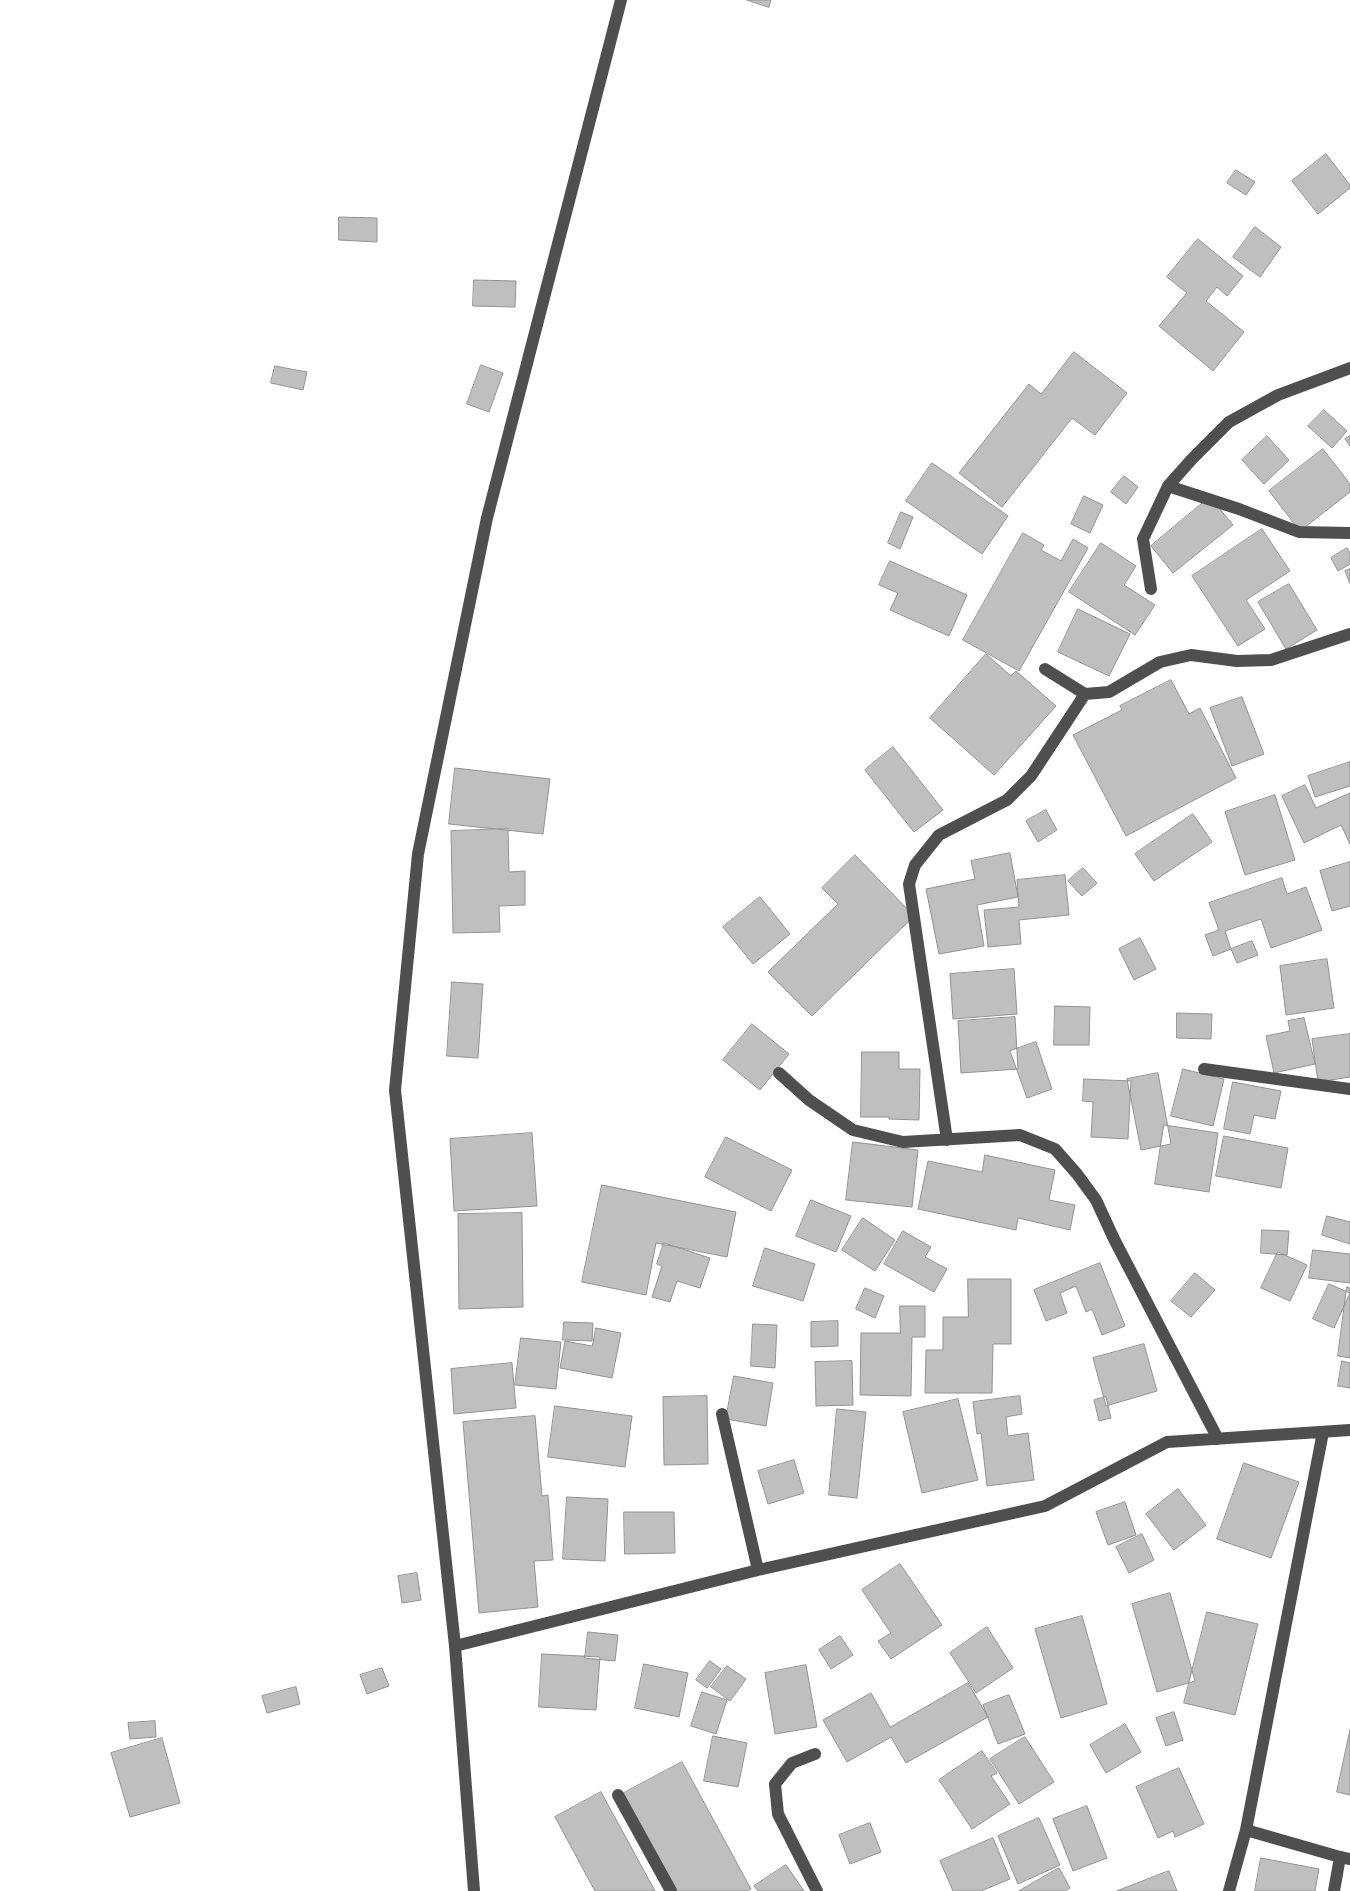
<!DOCTYPE html>
<style>
body{margin:0}
canvas{display:block;background:#fff}
</style>
<canvas width="1350" height="1891"></canvas>
<script>
const c = document.querySelector('canvas').getContext('2d');
c.lineJoin = 'round';
function paint(path, color) { c.fillStyle = color; c.fill(path, 'evenodd'); }
function strokePath(path, color, width, dash) { c.strokeStyle = color; c.lineWidth = width; c.lineCap = dash ? 'butt' : 'round'; c.setLineDash(dash || []); c.stroke(path); }
const building = new Path2D(`
 M747 0H771L769 7Z
 M1326 154 1350 185V188L1318 214 1292 181Z
 M1236 170 1255 182 1246 195 1227 183Z
 M339 217 377 218V242L339 240Z
 M1255 227 1281 247 1260 277 1233 257Z
 M1198 239 1243 276 1227 296 1217 287 1206 301 1244 332 1213 371 1159 326 1187 293 1167 277Z
 M474 280 516 281 515 307 473 306Z
 M1074 352 1127 393 1095 435 1072 418 1002 507 959 473 1029 384 1041 394Z
 M481 365 503 373 489 412 467 404Z
 M275 366 307 372 303 390 271 383Z
 M1324 410 1347 431 1332 448 1308 426Z
 M1267 436 1289 460 1264 484 1242 460Z
 M1350 436V446L1345 439Z
 M1323 449 1350 484V492L1300 531 1269 491Z
 M932 463 1008 516 982 554 906 501Z
 M1124 476 1138 487 1126 504 1111 492Z
 M1084 496 1103 505 1090 533 1071 524Z
 M1210 497 1233 525 1173 573 1151 546Z
 M901 512 913 517 900 549 888 543Z
 M1262 529 1290 571 1246 600 1265 629 1238 646 1192 576Z
 M1023 533 1044 545 1041 550 1061 561 1073 539 1088 548 1019 671 963 640Z
 M1101 543 1136 566 1124 585 1155 605 1135 635 1069 592Z
 M1347 548 1350 553V564L1338 571 1331 558Z
 M890 561 967 595 949 636 890 610 898 593 879 585Z
 M1350 569V584L1345 571Z
 M1289 584 1317 630 1286 649 1258 602Z
 M1078 609 1130 634 1109 676 1058 652Z
 M986 654 1011 676 1016 671 1056 706 994 775 930 718Z
 M1171 680 1189 714 1200 708 1236 778 1126 836 1073 735 1122 710 1120 706Z
 M1242 697 1264 754 1232 766 1210 708Z
 M893 747 943 810 914 832 865 770Z
 M1350 762V786L1315 797 1308 776Z
 M455 768 550 779 543 834 449 824Z
 M1305 785 1316 808 1350 793V844L1341 825 1304 843 1282 796Z
 M1275 795 1295 860 1245 875 1225 812Z
 M1046 810 1057 830 1038 842 1026 821Z
 M1193 814 1212 842 1154 881 1135 854Z
 M508 829 509 872 525 871V905L499 906 500 932 453 933 451 831Z
 M1010 853 1018 897 977 905 984 946 939 954 926 889 975 879 971 861Z
 M855 855 914 916 812 1016 768 972 838 904 822 888Z
 M1350 862V906L1332 911 1320 871Z
 M1083 868 1097 883 1082 896 1068 881Z
 M1065 875 1069 915 1019 920 1021 944 988 947 984 910 1019 907 1017 880Z
 M1282 878 1287 894 1306 887 1322 930 1271 948 1261 919 1225 931 1231 949 1213 956 1205 935 1219 930 1209 903Z
 M760 897 790 934 753 964 723 927Z
 M1140 938 1156 969 1134 980 1119 949Z
 M1252 941 1258 955 1237 963 1231 949Z
 M1327 959 1334 1008 1286 1015 1280 966Z
 M1014 969 1017 1014 953 1019 950 974Z
 M452 982 483 984 478 1058 447 1056Z
 M1055 1006 1090 1007 1089 1045H1054Z
 M1177 1013 1212 1014 1211 1039 1177 1038Z
 M1015 1017 1018 1069 961 1073 958 1021Z
 M1304 1018 1315 1064 1274 1073 1266 1036 1290 1031 1288 1021Z
 M752 1024 789 1054 760 1090 723 1060Z
 M1350 1034V1077L1318 1082 1312 1039Z
 M1036 1042 1052 1089 1027 1098 1010 1051Z
 M862 1052H899V1069H920L919 1120 889 1119V1117H861Z
 M1183 1069 1224 1079 1213 1126 1171 1116Z
 M1158 1073 1171 1144 1141 1150 1127 1079Z
 M1084 1079 1131 1081 1128 1139 1091 1137 1093 1102 1083 1101Z
 M1233 1082 1281 1091 1275 1119 1254 1115 1250 1134 1224 1129Z
 M1164 1125 1218 1133 1209 1192 1155 1184Z
 M532 1133 537 1206 454 1211 450 1139Z
 M1224 1136 1288 1148 1281 1188 1216 1176Z
 M726 1137 792 1170 771 1211 705 1177Z
 M853 1142 918 1150 912 1207 846 1200Z
 M985 1155 1055 1170 1049 1200 1075 1205 1070 1230 1018 1218 1016 1230 918 1209 928 1161 982 1172Z
 M602 1185 736 1212 727 1257 656 1243 646 1295 582 1282Z
 M811 1200 851 1216 836 1252 796 1236Z
 M522 1213 523 1307 459 1309 458 1214Z
 M1327 1216 1350 1222V1244L1322 1235Z
 M863 1218 895 1240 875 1271 842 1250Z
 M1262 1230 1289 1231 1287 1255 1261 1253Z
 M903 1231 931 1247 925 1257 947 1269 934 1292 884 1264Z
 M664 1243 710 1258 700 1288 677 1281 670 1302 652 1297 662 1266 657 1264Z
 M765 1248 815 1264 803 1301 753 1286Z
 M1313 1250 1350 1254V1283L1309 1278Z
 M1278 1252 1307 1265 1290 1301 1261 1288Z
 M1100 1263 1125 1326 1102 1335 1092 1309 1086 1312 1076 1286 1060 1293 1067 1313 1046 1321 1034 1290Z
 M1195 1273 1215 1290 1191 1317 1171 1301Z
 M968 1279H1011V1344H993L992 1393H925L926 1350H943V1317H968Z
 M1329 1284 1350 1293 1334 1328 1313 1319Z
 M1347 1287 1350 1288V1358L1338 1356Z
 M865 1288 884 1296 875 1318 856 1309Z
 M900 1306H925V1337H912L911 1396 860 1395 861 1333H900Z
 M838 1321V1346L811 1347V1322Z
 M564 1322 593 1323 592 1341 563 1340Z
 M753 1324 777 1325 775 1368 751 1366Z
 M596 1328 621 1333 612 1378 560 1368 565 1341 592 1346Z
 M521 1338 561 1342 556 1389 515 1385Z
 M1144 1344 1157 1391 1106 1406 1093 1358Z
 M852 1361 853 1405 816 1406 815 1362Z
 M1342 1361 1350 1363V1388L1338 1386Z
 M512 1363 516 1408 454 1414 451 1369Z
 M734 1376 773 1383 766 1426 726 1419Z
 M707 1396 708 1464 664 1465 663 1397Z
 M1020 1396 1022 1414 1006 1417 1008 1436 1028 1433 1034 1480 987 1486 981 1433 977 1434 973 1402Z
 M1106 1397 1111 1418 1099 1421 1094 1400Z
 M958 1399 978 1480 922 1493 903 1412Z
 M555 1406 632 1416 625 1467 548 1457Z
 M837 1409 866 1412 857 1498 829 1495Z
 M535 1416 542 1496 548 1495 553 1560 534 1561 538 1607 479 1613 463 1422Z
 M794 1460 804 1493 768 1504 758 1471Z
 M1244 1463 1299 1482 1271 1558 1217 1539Z
 M1178 1489 1206 1525 1174 1550 1146 1514Z
 M567 1497 608 1499 605 1561 563 1559Z
 M1125 1502 1136 1535 1108 1545 1096 1512Z
 M624 1512H674L675 1553 625 1554Z
 M1142 1534 1154 1560 1129 1573 1116 1547Z
 M900 1564 942 1625 891 1659 878 1641 891 1633 862 1590Z
 M417 1573 421 1600 402 1603 398 1576Z
 M1170 1593 1195 1681 1157 1692 1132 1604Z
 M1207 1612 1258 1624 1235 1715 1184 1703Z
 M1082 1616 1107 1704 1061 1718 1035 1629Z
 M987 1627 1013 1668 976 1693 950 1653Z
 M588 1632 618 1635 615 1661 585 1658Z
 M840 1636 853 1655 831 1669 819 1650Z
 M542 1654 600 1657 596 1710 539 1707Z
 M710 1661 721 1669 707 1688 696 1680Z
 M644 1664 688 1673 679 1717 635 1708Z
 M806 1665 817 1727 775 1734 765 1673Z
 M727 1666 746 1679 730 1701 711 1687Z
 M382 1668 389 1686 367 1694 360 1675Z
 M968 1683 988 1717 906 1763 891 1737 847 1762 823 1720 871 1693 890 1727Z
 M296 1687 300 1704 267 1713 262 1696Z
 M702 1692 727 1700 716 1734 691 1726Z
 M1009 1695 1025 1734 998 1744 983 1705Z
 M1174 1712 1183 1740 1166 1746 1156 1718Z
 M155 1721 156 1737 130 1739 128 1723Z
 M1125 1724 1141 1752 1106 1773 1090 1745Z
 M1350 1730V1795L1337 1792Z
 M713 1736 747 1743 738 1787 704 1781Z
 M1025 1737 1054 1782 1019 1804 990 1759Z
 M162 1738 180 1803 130 1817 111 1753Z
 M982 1751 997 1773 991 1776 1010 1804 972 1829 939 1780Z
 M682 1762 751 1889 747 1891H674L622 1794Z
 M1179 1768 1204 1824 1175 1837 1173 1831 1158 1838 1136 1787Z
 M601 1792 655 1891H595L555 1817Z
 M1087 1806 1107 1858 1073 1871 1053 1819Z
 M1039 1818 1060 1865 1018 1884 998 1836Z
 M870 1823 881 1852 850 1864 839 1835Z
 M993 1838 1010 1879 981 1891H953L940 1861Z
 M1261 1858 1319 1869 1315 1891H1255Z
 M786 1865 804 1891H758L754 1886Z
 M1059 1868 1070 1888 1065 1891H1019Z
 M1169 1871 1177 1891H1117Z`);
const minor = new Path2D(`
 M1168 486 1239 509 1299 532 1350 533
 M1151 589 1143 539 1168 486 1192 459 1229 422 1278 395 1350 368
 M1045 669 1085 694 1109 692 1160 662 1191 655 1237 661 1271 660 1350 634
 M1204 1069 1350 1089
 M779 1073 809 1100 853 1130 903 1142 1020 1135 1055 1149 1077 1174 1096 1200 1114 1239 1218 1439
 M947 1140 909 884 915 865 939 835 1007 800 1031 776 1085 694
 M722 1414 758 1570
 M455 1646 758 1570 1045 1506 1167 1442 1350 1430
 M815 1754 792 1763 775 1784 778 1814 817 1891
 M618 1795 671 1891
 M1246 1830 1340 1857
 M474 1891 455 1646 395 1090 418 854 487 518 621 0
 M1229 1891 1246 1830 1323 1432
 M1334 1891 1340 1857 1350 1859`);
paint(building, '#bfbfbf');
strokePath(building, '#939393', 1);
strokePath(minor, '#4f4f4f', 12);
</script>
